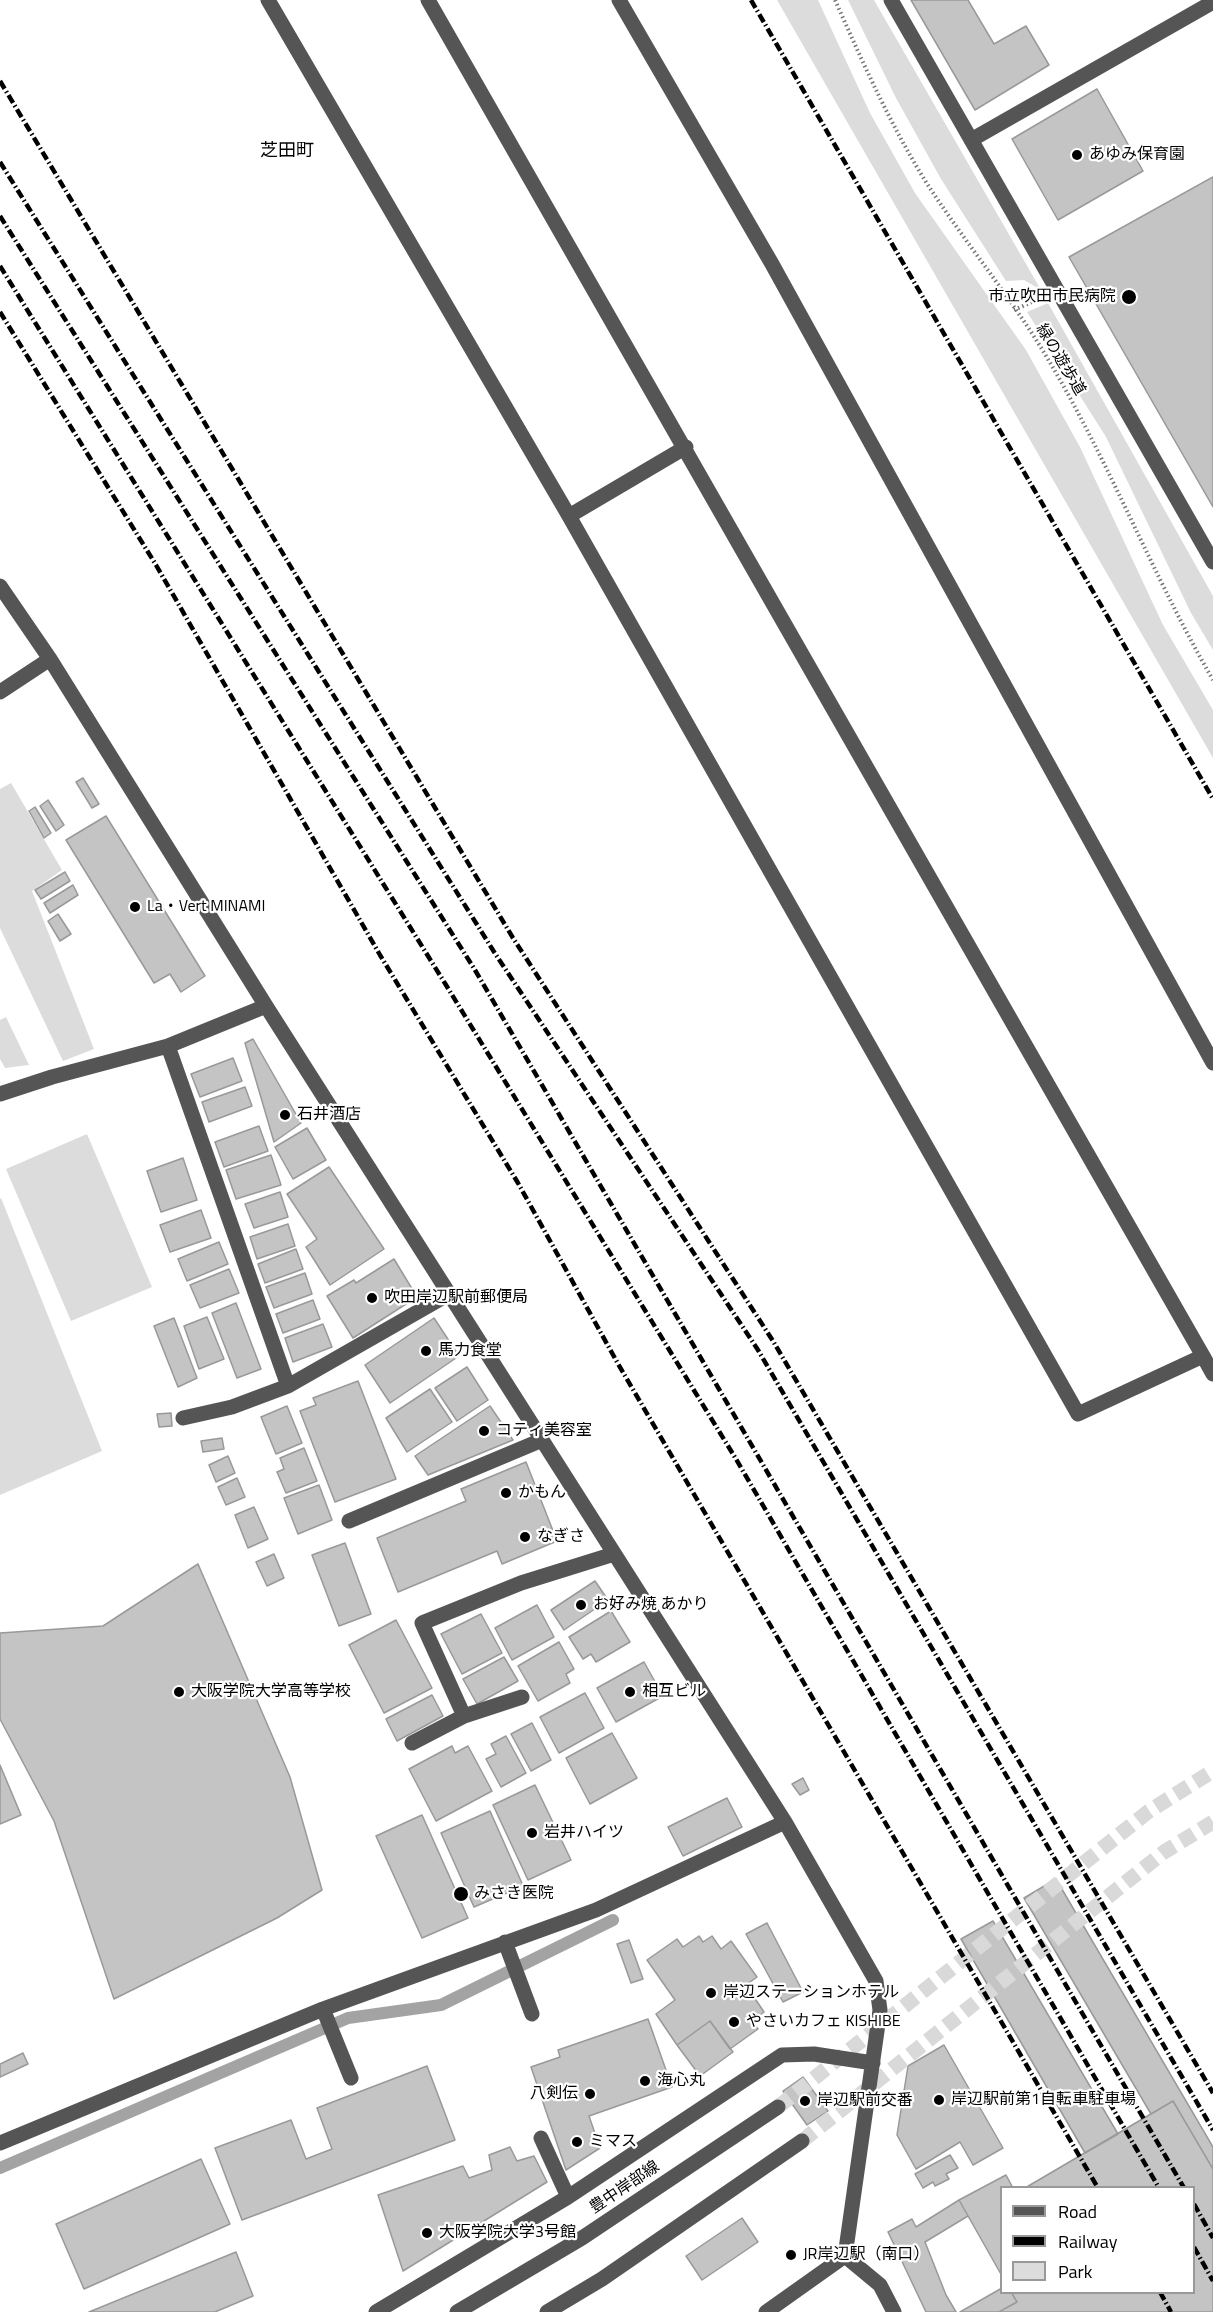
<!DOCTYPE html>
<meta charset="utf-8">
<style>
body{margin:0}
#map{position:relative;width:1213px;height:2312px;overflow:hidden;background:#fff;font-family:"Titillium Web",sans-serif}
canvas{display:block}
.legend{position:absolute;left:1000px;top:2186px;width:195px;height:108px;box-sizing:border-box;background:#fff;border:2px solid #999;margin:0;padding:8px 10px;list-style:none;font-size:18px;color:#000}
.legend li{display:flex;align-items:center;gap:12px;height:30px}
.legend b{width:30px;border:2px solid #999}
</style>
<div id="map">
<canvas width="1213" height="2312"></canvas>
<ul class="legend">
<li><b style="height:8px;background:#555"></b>Road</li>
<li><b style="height:8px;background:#000"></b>Railway</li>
<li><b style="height:16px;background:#dcdcdc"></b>Park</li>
</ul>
</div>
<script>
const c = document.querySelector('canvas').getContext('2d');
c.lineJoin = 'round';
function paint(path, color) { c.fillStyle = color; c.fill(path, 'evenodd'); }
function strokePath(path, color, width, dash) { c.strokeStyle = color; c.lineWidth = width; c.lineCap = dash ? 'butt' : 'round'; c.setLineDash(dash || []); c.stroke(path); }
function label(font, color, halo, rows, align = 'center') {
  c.font = font + ' "Titillium Web","Noto Sans JP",sans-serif'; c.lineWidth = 4.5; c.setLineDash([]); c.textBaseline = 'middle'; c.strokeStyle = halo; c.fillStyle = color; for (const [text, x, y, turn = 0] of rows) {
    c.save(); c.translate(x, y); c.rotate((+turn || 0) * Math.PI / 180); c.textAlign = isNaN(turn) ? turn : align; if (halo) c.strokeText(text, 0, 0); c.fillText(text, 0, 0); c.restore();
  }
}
const green = new Path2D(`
 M777 0H818L870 113 915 193 1026 350 1080 447 1163 625 1213 710V758Z
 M848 0H874L1041 290 1024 280 1006 281 941 179 896 98Z
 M1048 303 1213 596V650L1191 613 1106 437 1027 312Z
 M11 783 62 870 32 891 94 1049 63 1061 0 928V789Z
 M6 1017 29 1065 5 1068 0 1059V1020Z
 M87 1134 152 1287 71 1321 6 1169Z
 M1 1198 102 1451 0 1495V1199Z`);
const stream = new Path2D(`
 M0 2168 348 2018 441 2005 613 1920`);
const building = new Path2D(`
 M911 0H968L994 44 1026 26 1049 65 975 110Z
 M1097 89 1143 171 1058 220 1012 139Z
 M1213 177V507L1069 257Z
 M83 778 99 804 92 808 76 782Z
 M48 800 64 825 56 831 40 806Z
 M35 807 51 833 44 838 29 811Z
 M106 816 205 976 181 992 170 974 154 983 66 840Z
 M65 872 70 881 41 899 35 890Z
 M73 885 78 895 50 913 44 903Z
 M58 914 71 934 60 941 48 921Z
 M253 1039 301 1123 274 1142 245 1043Z
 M233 1058 242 1081 200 1097 191 1074Z
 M245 1087 252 1106 209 1122 202 1102Z
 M259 1126 268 1151 224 1167 215 1142Z
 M307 1128 326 1160 293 1179 275 1147Z
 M271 1155 281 1185 236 1199 226 1170Z
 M183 1158 197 1200 161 1212 147 1171Z
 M329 1167 384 1249 330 1285 306 1247 317 1239 287 1194Z
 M280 1192 288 1217 254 1228 245 1204Z
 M201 1210 211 1238 170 1252 160 1225Z
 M288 1224 295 1246 257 1259 250 1237Z
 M219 1242 228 1264 187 1281 178 1259Z
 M296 1249 303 1269 265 1283 258 1264Z
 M394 1259 417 1297 353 1338 327 1296 354 1280 356 1283Z
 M229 1269 239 1293 200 1308 190 1285Z
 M305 1273 312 1294 274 1308 266 1287Z
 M313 1300 320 1319 283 1333 276 1314Z
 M236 1303 261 1369 237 1378 212 1313Z
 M207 1317 224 1359 199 1369 184 1326Z
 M174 1318 197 1378 178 1387 154 1326Z
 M434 1318 459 1356 390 1403 365 1365Z
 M323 1324 332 1347 293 1362 285 1338Z
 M467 1367 488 1400 457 1421 435 1388Z
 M358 1381 396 1479 335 1502 300 1411 316 1405 313 1398Z
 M430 1389 452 1422 407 1452 386 1418Z
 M287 1406 302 1443 276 1454 261 1417Z
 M490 1406 513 1440 428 1475 415 1456Z
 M171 1413 172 1426 159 1427 157 1414Z
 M222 1438 224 1449 203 1452 201 1441Z
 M304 1448 317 1481 286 1493 277 1472 284 1469 280 1458Z
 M228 1456 235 1473 216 1482 209 1465Z
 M526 1462 557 1541 502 1564 497 1551 398 1592 377 1538 466 1501 461 1489Z
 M237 1478 245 1497 226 1505 218 1487Z
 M319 1485 332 1520 298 1534 284 1498Z
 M254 1507 268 1539 248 1548 235 1515Z
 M345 1543 371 1614 339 1626 312 1555Z
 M274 1554 284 1578 267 1586 256 1562Z
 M198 1564 290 1777 322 1890 277 1918 114 1999 54 1821 0 1719V1633L103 1626Z
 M595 1581 608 1600 564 1630 551 1610Z
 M537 1605 554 1637 512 1660 495 1628Z
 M611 1611 630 1642 596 1662 591 1654 583 1659 569 1637Z
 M481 1614 502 1653 462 1674 441 1634Z
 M396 1620 432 1688 384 1713 349 1645Z
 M559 1642 574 1669 566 1674 570 1683 538 1701 518 1666Z
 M504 1657 518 1681 477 1704 463 1679Z
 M644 1662 663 1696 616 1722 597 1688Z
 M585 1693 604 1728 559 1753 540 1717Z
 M432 1695 443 1716 397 1741 386 1719Z
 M532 1723 551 1760 531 1771 511 1734Z
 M612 1733 637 1778 590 1804 566 1758Z
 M506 1736 526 1773 501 1787 486 1759 496 1754 491 1744Z
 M452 1746 455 1753 468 1746 492 1791 436 1821 409 1769Z
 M0 1765 21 1815 0 1824Z
 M803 1778 809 1790 800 1795 792 1784Z
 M535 1785 571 1860 528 1880 493 1805Z
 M727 1798 742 1827 683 1856 668 1827Z
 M490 1811 525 1890 512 1896 509 1892 474 1907 441 1833Z
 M422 1815 468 1918 422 1938 376 1836Z
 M1056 1879 1213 2147V2169L1173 2101 1151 2114 1024 1898Z
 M993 1921 1118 2134 1085 2153 961 1939Z
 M767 1923 803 1992 783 2002 746 1934Z
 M699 1936 703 1942 712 1936 721 1949 731 1941 757 1977 746 1985 764 2012 752 2021 758 2029 730 2049 710 2021 677 2045 656 2014 675 2000 647 1960 677 1939 683 1947Z
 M629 1940 643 1979 631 1983 617 1944Z
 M648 2019 672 2087 589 2116 600 2148 566 2170 531 2067 560 2057 558 2050Z
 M710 2021 733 2052 700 2076 677 2045Z
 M944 2045 1003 2148 973 2165 960 2142 916 2169 897 2135 908 2066Z
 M23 2053 28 2064 0 2077V2064Z
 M427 2066 455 2140 242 2220 215 2148 291 2120 306 2159 332 2149 317 2108Z
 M803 2077 828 2111 807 2125 783 2091Z
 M1173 2101 1213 2169V2312H999L1017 2302 1011 2292H1194V2188H1025Z
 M510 2147 517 2161 534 2156 547 2182 403 2271 378 2195 463 2166 469 2178 492 2170 489 2155Z
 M950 2155 958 2168 946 2174 949 2179 935 2186 933 2182 923 2188 915 2174Z
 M201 2159 230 2224 84 2289 56 2224Z
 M1006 2175 1013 2188H1002V2276L959 2200Z
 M959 2200 968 2216 925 2242 946 2295 956 2312H926L888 2232 912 2219 916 2227Z
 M742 2218 758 2242 702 2280 686 2256Z
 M236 2252 253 2296 215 2312H89Z
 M1002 2288V2292H1011L1017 2302 999 2312H960Z`);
const minorTunnel = new Path2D(`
 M778 2107 1149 1811 1213 1771
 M802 2141 1164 1852 1213 1822`);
const path = new Path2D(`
 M835 0C863 63 890 124 926 182 962 238 1005 290 1040 346 1106 453 1150 571 1213 680
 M1014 310 1032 302`);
const minor = new Path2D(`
 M268 0 569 516 1078 1414 1203 1356 428 0
 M619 0 772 264 1213 1063
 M891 0 1213 562
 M971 140 1213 2
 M569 516 686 447
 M0 586 50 659 266 1006 785 1822 876 1981 880 2010 845 2256 766 2312
 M0 692 50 659
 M168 1046 288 1386
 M0 1094 52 1077 168 1046 266 1006
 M1203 1356 1213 1374
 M183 1418 232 1407 288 1386 449 1294
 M349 1521 542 1440
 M464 1716 422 1623 521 1583 614 1554
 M412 1743 464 1716 522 1697
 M505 1942 532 2014
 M323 2009 351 2078
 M541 2138 568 2197
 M0 2143 323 2009 596 1910 785 1822
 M845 2256 880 2285 894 2312
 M376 2312 568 2197 782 2055 814 2054 873 2063
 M457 2312 582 2238 778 2107
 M547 2312 602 2279 802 2141`);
const rail = new Path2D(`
 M751 0 1213 799
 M0 81 513 938 773 1341 1213 2093
 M0 162 496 955 758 1350 1213 2130
 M0 216 475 970 1184 2188
 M0 266 446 985 736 1459 1159 2188
 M0 312 156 565 380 955 518 1183 617 1362 1098 2188
 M1194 2204 1213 2238
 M1194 2247 1213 2281
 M1160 2292 1171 2312`);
const markers = [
 [1077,155,6,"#000"],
 [1129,297,8,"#000"],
 [135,907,6,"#000"],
 [285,1115,6,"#000"],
 [372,1298,6,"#000"],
 [426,1351,6,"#000"],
 [484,1431,6,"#000"],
 [506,1493,6,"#000"],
 [525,1537,6,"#000"],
 [581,1605,6,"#000"],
 [179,1692,6,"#000"],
 [630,1692,6,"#000"],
 [532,1833,6,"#000"],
 [461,1894,8,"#000"],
 [711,1993,6,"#000"],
 [734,2022,6,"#000"],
 [645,2081,6,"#000"],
 [590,2094,6,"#000"],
 [939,2100,6,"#000"],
 [805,2101,6,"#000"],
 [577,2142,6,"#000"],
 [427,2233,6,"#000"],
 [791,2255,6,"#000"]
];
const poiNames = [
 ["あゆみ保育園",1089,155],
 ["市立吹田市民病院",1116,297,"right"],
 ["La・Vert MINAMI",147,907],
 ["石井酒店",297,1115],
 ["吹田岸辺駅前郵便局",384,1298],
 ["馬力食堂",438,1351],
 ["コティ美容室",496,1431],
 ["かもん",518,1493],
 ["なぎさ",537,1537],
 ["お好み焼 あかり",593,1605],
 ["大阪学院大学高等学校",191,1692],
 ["相互ビル",642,1692],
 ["岩井ハイツ",544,1833],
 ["みさき医院",474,1894],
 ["岸辺ステーションホテル",723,1993],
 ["やさいカフェ KISHIBE",746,2022],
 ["海心丸",657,2081],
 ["八剣伝",578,2094,"right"],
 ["岸辺駅前第1自転車駐車場",951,2100],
 ["岸辺駅前交番",817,2101],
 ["ミマス",589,2142],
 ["大阪学院大学3号館",439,2233],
 ["JR岸辺駅（南口）",803,2255]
];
const streetNames = [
 ["緑の遊歩道",1060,360,59],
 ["豊中岸部線",625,2188,-34]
];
const neighbourhoodNames = [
 ["芝田町",287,152]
];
paint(green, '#dcdcdc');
strokePath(stream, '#a3a3a3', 12);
paint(building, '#c4c4c4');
strokePath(building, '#999', 1.5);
strokePath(minorTunnel, '#d9d9d9', 15, [15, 8]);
strokePath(path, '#777', 4, [1.5, 3]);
strokePath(minor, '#555', 15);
strokePath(rail, '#000', 4.5, [9, 3, 1.5, 3]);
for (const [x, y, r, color] of markers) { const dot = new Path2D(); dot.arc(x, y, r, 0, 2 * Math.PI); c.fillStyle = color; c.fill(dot); strokePath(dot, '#fff', 2); }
label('16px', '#000', '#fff', poiNames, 'left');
label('16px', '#000', '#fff', streetNames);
label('18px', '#000', '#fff', neighbourhoodNames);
</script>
